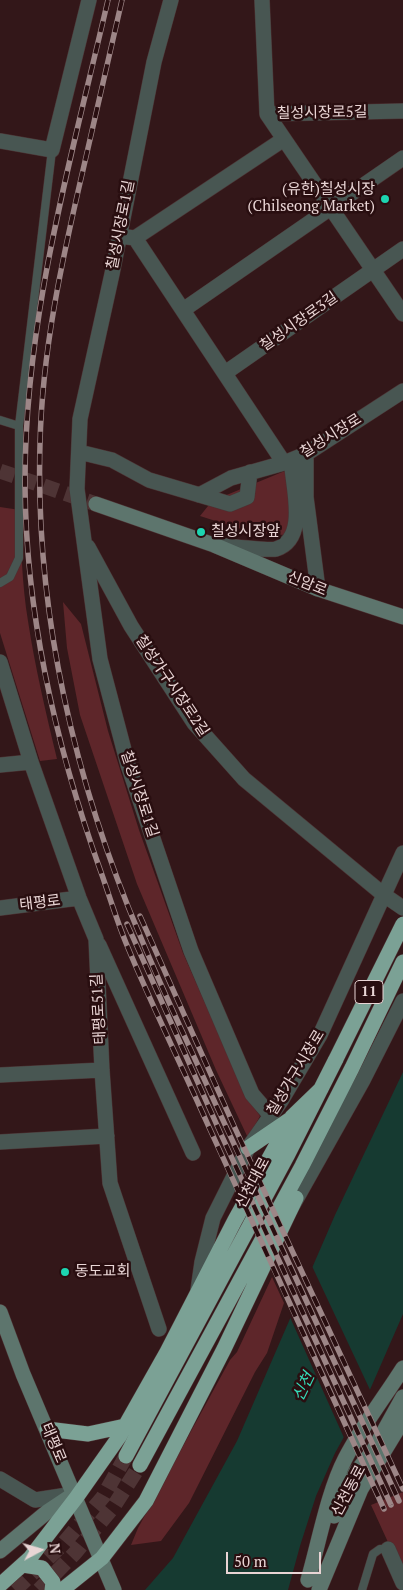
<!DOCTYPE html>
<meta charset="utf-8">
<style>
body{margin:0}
#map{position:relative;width:403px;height:1590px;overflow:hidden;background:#331719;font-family:"PT Serif",serif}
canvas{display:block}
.north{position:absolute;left:15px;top:1525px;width:50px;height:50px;-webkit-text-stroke:4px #290e10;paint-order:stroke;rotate:84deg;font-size:14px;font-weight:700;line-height:20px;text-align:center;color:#e9d5d5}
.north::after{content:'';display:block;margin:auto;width:18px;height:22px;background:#e9d5d5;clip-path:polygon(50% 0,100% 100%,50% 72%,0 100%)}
.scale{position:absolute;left:226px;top:1552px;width:95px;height:22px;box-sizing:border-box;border:2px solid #e9d5d5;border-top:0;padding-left:6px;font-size:15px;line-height:18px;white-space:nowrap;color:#e9d5d5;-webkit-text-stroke:4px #290e10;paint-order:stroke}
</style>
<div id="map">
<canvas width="403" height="1590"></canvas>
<div class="north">N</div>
<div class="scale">50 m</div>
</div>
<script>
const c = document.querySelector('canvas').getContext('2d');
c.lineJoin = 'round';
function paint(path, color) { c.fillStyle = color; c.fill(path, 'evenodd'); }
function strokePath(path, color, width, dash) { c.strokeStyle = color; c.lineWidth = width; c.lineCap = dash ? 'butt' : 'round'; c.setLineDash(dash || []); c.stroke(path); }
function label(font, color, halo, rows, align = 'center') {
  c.font = font + ' "PT Serif","Noto Sans KR",serif'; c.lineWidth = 5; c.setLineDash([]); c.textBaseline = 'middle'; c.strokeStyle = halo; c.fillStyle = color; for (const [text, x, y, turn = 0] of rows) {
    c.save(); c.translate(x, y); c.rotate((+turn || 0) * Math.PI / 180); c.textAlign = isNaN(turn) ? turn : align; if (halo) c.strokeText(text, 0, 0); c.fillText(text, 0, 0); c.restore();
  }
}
const green = new Path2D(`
 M292 468 290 518 285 535 253 533 200 516 212 501Z
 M0 507 20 510C21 547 22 584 28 621 35 667 46 713 57 759L40 761 0 633Z
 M63 602 81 624 108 731 139 830 183 953 246 1096 260 1116 248 1138 216 1070 137 884 80 715 67 648Z
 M272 1277 284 1303 267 1353 255 1372 189 1503 161 1541 131 1545 138 1528 230 1360 237 1352Z
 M403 1492V1575L371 1505Z`);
const water = new Path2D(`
 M403 1072V1314L369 1392 335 1453 316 1496 300 1546 288 1590H145L173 1558 237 1441 335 1215Z`);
const pier = new Path2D(`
 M311 1264 371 1392 345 1440 289 1315Z`);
const secondaryTunnel = new Path2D(`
 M0 471 96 504`);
const highwayTunnel = new Path2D(`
 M15 1590 62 1545 103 1497 126 1456
 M39 1590 75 1553 114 1506 140 1465`);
const lane = new Path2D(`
 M0 420 19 426 52 150
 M0 583 10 577 19 558V426
 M362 1590 373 1554 380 1549H388`);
const street = new Path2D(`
 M171 0 154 62 112 274 80 419 77 489 100 659 128 765 191 951 252 1094 271 1116
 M262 0 267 114 403 314
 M267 114 403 111
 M0 141 52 150 89 0
 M119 236 135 238 284 463
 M135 238 284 139
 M183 310 403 158
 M225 373 403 249
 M79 452 112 460 149 480 230 504 247 497 250 472
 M306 454V497L318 589
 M199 495 231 478 284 463 306 454 403 391
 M218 545C228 546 269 551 276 549 307 539 294 492 292 468L305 455
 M88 547 131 626 194 723 244 779 384 895 403 908
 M0 662 31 762 79 898 96 939 102 1070 110 1183 159 1329
 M0 765 31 762
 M0 908 79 898
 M99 945 193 1153
 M0 1075 102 1070
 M0 1142 107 1136
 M290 1210 363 1080 403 1001
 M198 1290 202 1262 213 1218 248 1148 281 1101 320 1035 403 853
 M0 1479 35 1500 74 1494
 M388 1549 403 1583`);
const secondary = new Path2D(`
 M96 504 214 545 318 589 403 617
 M0 1312 23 1374 114 1590
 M334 1516 341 1501 356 1472 373 1451 403 1397
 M0 1551 47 1512 74 1494
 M308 1580C319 1542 328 1492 345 1459 362 1426 384 1398 403 1368
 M319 1590 361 1489 403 1420`);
const highway = new Path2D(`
 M248 1148 289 1120
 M47 1429 88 1434 125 1426
 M126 1456 287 1156 336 1059
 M140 1465 302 1166 352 1068 403 962
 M23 1565 42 1568 53 1582 52 1590
 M0 1585 30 1558 76 1498 119 1437 167 1352 235 1220 292 1117 321 1089
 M62 1590 102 1558 146 1501 224 1349 296 1198`);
const rail = new Path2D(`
 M108 0C71 160 24 320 25 486 26 620 57 750 102 875 110 898 117 921 126 943 151 1004 181 1064 208 1125 266 1253 325 1381 384 1509
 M122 0C109 57 96 113 83 170 62 260 42 351 40 444 35 613 75 783 141 938 164 994 191 1049 216 1105 276 1237 338 1369 399 1501
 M140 916 234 1126 403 1489
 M127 924 220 1132 391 1505`);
const highwayBridge = new Path2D(`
 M336 1059 403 924`);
const markers = [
 [385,199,5,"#1dd5b1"],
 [201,532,5,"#1dd5b1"],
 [65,1272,5,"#1dd5b1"]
];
const shields = [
 [369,992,28]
];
const shieldNames = [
 ["11",369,992]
];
const streetNames = [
 ["칠성시장로5길",322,113,-1],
 ["칠성시장로1길",121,225,-79],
 ["칠성시장로3길",299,322,-35],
 ["칠성시장로",331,436,-32],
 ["신암로",307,584,22],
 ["칠성가구시장로2길",172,686,56],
 ["칠성시장로1길",139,794,72],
 ["태평로",40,903,-7],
 ["태평로51길",99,1009,-93],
 ["칠성가구시장로",296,1073,-59],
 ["신천대로",253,1183,-62],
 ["태평로",53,1443,67],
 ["신천동로",349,1491,-62]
];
const poiNames = [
 ["(유한)칠성시장",375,190,"right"],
 ["(Chilseong Market)",375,207,"right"],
 ["칠성시장앞",211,532],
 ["동도교회",75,1272]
];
const waterNames = [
 ["신천",304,1387,-64]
];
paint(green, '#5e262a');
paint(water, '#163a31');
paint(pier, '#331719');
strokePath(secondaryTunnel, '#4e3435', 15, [15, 8]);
strokePath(highwayTunnel, '#4e3435', 15, [15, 8]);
strokePath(lane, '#4c3233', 9);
strokePath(street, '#4c3233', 16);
strokePath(secondary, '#4c3233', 16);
strokePath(highway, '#4c3233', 16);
strokePath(lane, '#485652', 8);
strokePath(street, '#485652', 15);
strokePath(secondary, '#5d756d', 15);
strokePath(highway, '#7ba195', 15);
strokePath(rail, '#9d8687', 5.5);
strokePath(rail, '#290e10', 4, [11]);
strokePath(highwayBridge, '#4c3233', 16, []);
strokePath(highwayBridge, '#7ba195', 15);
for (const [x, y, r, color] of markers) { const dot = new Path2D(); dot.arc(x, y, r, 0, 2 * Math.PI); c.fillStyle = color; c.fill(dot); strokePath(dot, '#290e10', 2); }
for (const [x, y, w] of shields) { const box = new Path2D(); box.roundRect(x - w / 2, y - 11.5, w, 23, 4); c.fillStyle = '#290e10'; c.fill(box); strokePath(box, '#e9d5d5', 1); }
label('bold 14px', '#e9d5d5', null, shieldNames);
label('15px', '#e9d5d5', '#290e10', streetNames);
label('15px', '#e9d5d5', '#290e10', poiNames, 'left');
label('italic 16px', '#34ddb9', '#290e10', waterNames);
</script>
